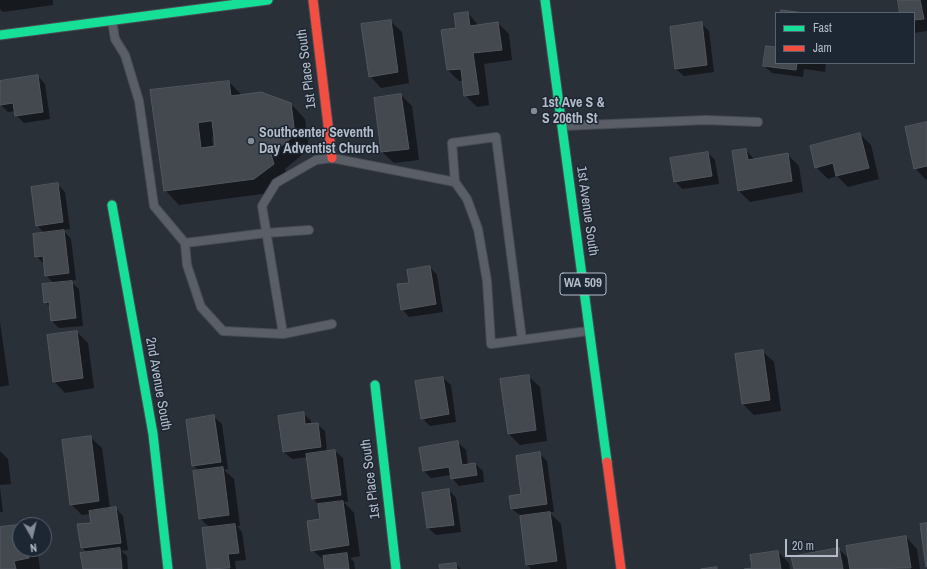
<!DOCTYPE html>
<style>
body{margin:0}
#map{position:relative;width:927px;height:569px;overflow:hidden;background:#2a3038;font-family:"Archivo Narrow",sans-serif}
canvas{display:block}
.legend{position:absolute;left:775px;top:12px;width:140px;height:52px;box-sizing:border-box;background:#1d2633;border:1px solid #59626f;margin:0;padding:5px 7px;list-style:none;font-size:12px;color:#b4bcc9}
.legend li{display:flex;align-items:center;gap:8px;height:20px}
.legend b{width:20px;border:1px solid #59626f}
.north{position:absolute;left:12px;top:517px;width:40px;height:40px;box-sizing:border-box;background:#1d2633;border:1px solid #59626f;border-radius:50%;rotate:172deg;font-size:11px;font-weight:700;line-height:16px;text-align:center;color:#b4bcc9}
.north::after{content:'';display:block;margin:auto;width:14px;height:18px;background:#848b96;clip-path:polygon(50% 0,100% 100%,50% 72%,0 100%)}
.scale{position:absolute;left:785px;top:539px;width:53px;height:18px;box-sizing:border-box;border:2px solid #b4bcc9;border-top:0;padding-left:5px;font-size:12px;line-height:14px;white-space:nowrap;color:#b4bcc9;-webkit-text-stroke:3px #1d2633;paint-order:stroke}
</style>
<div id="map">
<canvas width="927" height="569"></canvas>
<ul class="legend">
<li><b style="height:5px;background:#16e098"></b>Fast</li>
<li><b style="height:5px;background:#f24e42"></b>Jam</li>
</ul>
<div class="north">N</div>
<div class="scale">20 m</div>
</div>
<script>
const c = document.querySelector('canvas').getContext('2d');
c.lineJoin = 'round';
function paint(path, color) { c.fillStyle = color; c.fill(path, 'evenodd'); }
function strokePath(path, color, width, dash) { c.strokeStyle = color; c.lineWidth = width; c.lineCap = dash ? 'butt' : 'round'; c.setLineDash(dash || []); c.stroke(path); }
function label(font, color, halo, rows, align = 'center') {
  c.font = font + ' "Archivo Narrow",sans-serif'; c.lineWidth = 3; c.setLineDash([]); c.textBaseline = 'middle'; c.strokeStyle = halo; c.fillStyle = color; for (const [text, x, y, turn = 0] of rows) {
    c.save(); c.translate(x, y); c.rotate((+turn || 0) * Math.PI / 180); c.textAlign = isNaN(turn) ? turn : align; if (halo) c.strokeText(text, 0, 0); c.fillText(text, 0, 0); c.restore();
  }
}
const shadow = new Path2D(`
 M0 0H53V5L3 12 0 9Z
 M899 0H927V31L914 33V13H901Z
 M468 13 479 26 498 23 509 34 512 60 484 64 489 105 477 107 465 95 463 81H459L448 70 442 30 457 29Z
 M390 21 402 32 409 83 381 88 370 76Z
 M701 23 709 31 714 72 684 76 676 69Z
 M776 48V63H826L825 72 804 69 803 77 772 73 764 66Z
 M38 76 45 84 50 119 24 123 16 115V111L8 112 1 105 0 82Z
 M229 82 242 95 291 104 305 119 309 149 285 169 288 178 269 193 179 205 165 190 151 91ZM215 136 216 147H213L212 137Z
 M401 95 412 106 419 160 394 163 382 152Z
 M927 123V179L926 180 915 168Z
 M860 134 871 145 879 179 848 187 837 176 828 179 816 167Z
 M746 150 755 160 787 154 799 166 803 192 750 202 739 191Z
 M708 153 715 160 719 184 682 189 675 181Z
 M57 184 65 192 70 229 63 230 71 239 76 280 70 281 79 289 83 326 59 328 52 321 51 308 45 302 54 284 46 275 44 264 36 256 45 234 37 225Z
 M430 267 437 275 443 312 409 317 402 309 410 283Z
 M0 322 9 385 0 387Z
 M77 332 88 343 94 388 65 393 54 381Z
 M762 351 774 362 781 411 754 415 743 404Z
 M528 376 540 387 547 441 520 445 508 433Z
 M443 378 451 385 456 422 430 426 422 418Z
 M303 413 311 421V424H317L325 431 327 452 335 451 343 458 348 502H344L354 513 360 556 350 558 354 562 355 569H326L325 561 312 550 321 520 319 505 313 498 307 457 292 459 284 452Z
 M214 417 222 424 228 469 224 470 234 479 240 526H237L242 532 246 560 235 561 236 569H208L203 529 210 528 200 518 199 471 193 465Z
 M90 437 102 448 110 509 116 508 123 516 128 550 121 551 127 556 128 569H84L87 553 82 547 92 524 91 514 82 515 71 504Z
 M458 443 466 450 468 465 475 464 483 471 484 482 459 486 452 478 451 475 431 478 424 471Z
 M0 451 8 459 11 484 0 485Z
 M540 454 547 461 554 512H549L561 524 567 569H531L527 565 521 516 512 509 522 495Z
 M0 488 3 512H0Z
 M449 490 456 498 461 532 436 535 428 528Z
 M20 525V549H37L40 569H0V528Z
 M906 537 917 549 920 569H795L839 549 850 560Z
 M778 552 789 563 790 569H751Z
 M456 564 461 569H441Z`);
const building = new Path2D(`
 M898 0H920L924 19 914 20V13H900Z
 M781 10 804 13H781Z
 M468 12 470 26 498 22 502 50 473 53 479 94 464 96 461 69 447 70 441 30 456 28 454 14Z
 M391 20 398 72 369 77 361 24Z
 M702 22 707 65 675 69 670 27Z
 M766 46 776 47V63H797L796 70 763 66Z
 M38 75 43 112 15 116 13 103 0 105V81Z
 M229 81 231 96 261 92 291 103 295 135 271 154 274 164 254 179 164 191 150 90ZM212 121 215 146 201 148 198 123Z
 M401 94 409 149 381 152 374 98Z
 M927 122V166L914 169 905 127Z
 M860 133 869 168 836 176 833 163 815 168 810 146Z
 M746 149 748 160 788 153 792 181 738 191 732 151Z
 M708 152 712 176 674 182 670 158Z
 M58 183 63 222 36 226 31 187Z
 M64 230 69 273 45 276 43 256 35 257 33 234Z
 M430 266 436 304 401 310 397 284 409 283 407 270Z
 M72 281 76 318 51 321 49 302 44 303 42 284Z
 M77 331 83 378 53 382 47 335Z
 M763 350 770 400 742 404 735 354Z
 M529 375 536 430 508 434 500 379Z
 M443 377 449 414 421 419 415 381Z
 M304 412 305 424 318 423 321 447 283 452 278 416Z
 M214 415 221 462 192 466 186 420Z
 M91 436 99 501 70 505 62 440Z
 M458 441 462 465 475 463 477 475 451 479 449 467 423 471 419 448Z
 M335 450 341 495 312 499 306 454Z
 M540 452 547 504 511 509 509 496 521 494 516 456Z
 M223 467 229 515 199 519 193 471Z
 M449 489 454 525 427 528 422 493Z
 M343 501 349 545 311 551 307 521 320 519 318 504Z
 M116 507 121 543 81 548 77 524 91 523 89 511Z
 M550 512 557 561 526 565 520 516Z
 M927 523V567H926L920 524Z
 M25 524 20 525V549H28L29 558 14 561 16 569H0V527Z
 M235 524 239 553 228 554 230 568 207 569 202 528Z
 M906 536 911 568 850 569 846 546Z
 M120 548 122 569H83L80 553Z
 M839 548 843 569H794L791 557Z
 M778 551 781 569H744L752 568 750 555Z
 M347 553 349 569H325L323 556Z
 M456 563 457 569H440L439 565Z
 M717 567V569H701Z`);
const lane = new Path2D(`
 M112 21 115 39 125 55 139 101 154 206 185 243
 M563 126 706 120 758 122
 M309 230 266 233 185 243 187 265 201 307 223 331 283 334 332 324
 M283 334 262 206 276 183 316 160 332 158 455 182
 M522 340 496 137 452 143 455 182 467 199 478 229 487 281 491 344 588 331`);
const fast = new Path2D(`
 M545 0 607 462
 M0 35 268 0
 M112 205 153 434 168 569
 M375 385 396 569`);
const jam = new Path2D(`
 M313 0 332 158
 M607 462 621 569`);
const markers = [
 [534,111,4,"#848b96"],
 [251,141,4,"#848b96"]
];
const shields = [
 [583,284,46]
];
const shieldNames = [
 ["WA 509",583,284]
];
const streetNames = [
 ["1st Place South",307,69,-97],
 ["1st Avenue South",587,211,82],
 ["2nd Avenue South",158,384,80],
 ["1st Place South",371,479,-97]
];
const poiNames = [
 ["1st Ave S &",542,103],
 ["S 206th St",542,119],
 ["Southcenter Seventh",259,133],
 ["Day Adventist Church",259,149]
];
paint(shadow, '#0007');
paint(building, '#444950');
strokePath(building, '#52575f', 1);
strokePath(lane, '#484c53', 10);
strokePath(fast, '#484c53', 11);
strokePath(jam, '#484c53', 11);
strokePath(lane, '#5a5e66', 8);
strokePath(fast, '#16e098', 9);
strokePath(jam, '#f24e42', 9);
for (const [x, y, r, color] of markers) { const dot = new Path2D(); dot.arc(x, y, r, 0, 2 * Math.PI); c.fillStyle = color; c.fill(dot); strokePath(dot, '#1d2633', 1.5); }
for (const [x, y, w] of shields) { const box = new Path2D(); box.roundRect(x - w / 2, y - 11, w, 22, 3); c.fillStyle = '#1d2633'; c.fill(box); strokePath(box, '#b4bcc9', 1); }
label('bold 13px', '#b4bcc9', null, shieldNames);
label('14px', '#b4bcc9', '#1d2633', streetNames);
label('bold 14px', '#b4bcc9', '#1d2633', poiNames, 'left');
</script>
